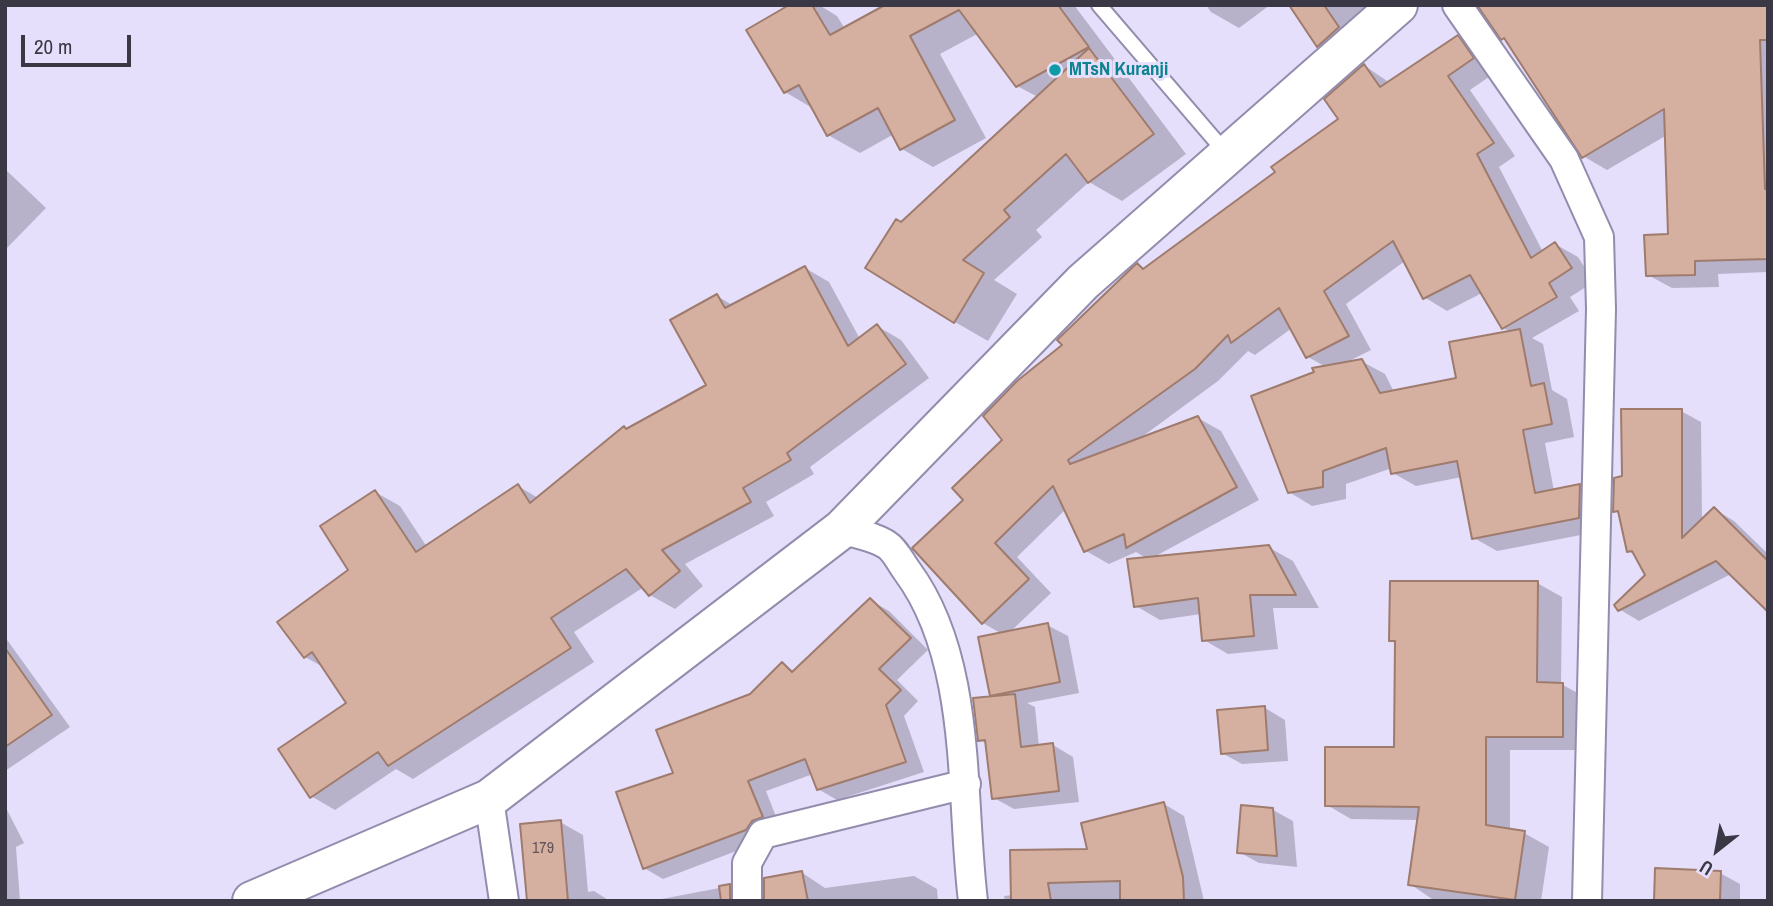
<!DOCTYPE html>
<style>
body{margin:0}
#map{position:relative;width:1773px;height:906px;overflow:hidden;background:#e5dffc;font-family:"Archivo Narrow",sans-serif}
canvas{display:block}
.frame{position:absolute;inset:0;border:7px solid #3b3846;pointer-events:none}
.north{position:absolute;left:1682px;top:815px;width:70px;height:70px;-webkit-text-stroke:5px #e5dffc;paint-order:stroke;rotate:211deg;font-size:19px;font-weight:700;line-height:28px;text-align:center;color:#3b3846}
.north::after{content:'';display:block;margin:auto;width:24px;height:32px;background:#3b3846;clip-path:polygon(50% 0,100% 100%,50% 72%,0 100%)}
.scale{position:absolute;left:21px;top:35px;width:110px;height:32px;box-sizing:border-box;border:4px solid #3b3846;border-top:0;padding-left:9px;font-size:21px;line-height:24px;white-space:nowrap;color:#3b3846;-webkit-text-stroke:5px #e5dffc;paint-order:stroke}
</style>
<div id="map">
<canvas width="1773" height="906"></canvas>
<div class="frame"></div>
<div class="north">U</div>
<div class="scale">20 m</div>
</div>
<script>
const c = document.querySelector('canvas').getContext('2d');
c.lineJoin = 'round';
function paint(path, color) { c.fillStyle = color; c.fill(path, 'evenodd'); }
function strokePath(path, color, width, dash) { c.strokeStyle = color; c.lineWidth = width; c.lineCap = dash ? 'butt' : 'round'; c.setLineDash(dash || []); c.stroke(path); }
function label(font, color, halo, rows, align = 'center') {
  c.font = font + ' "Archivo Narrow",sans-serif'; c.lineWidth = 6; c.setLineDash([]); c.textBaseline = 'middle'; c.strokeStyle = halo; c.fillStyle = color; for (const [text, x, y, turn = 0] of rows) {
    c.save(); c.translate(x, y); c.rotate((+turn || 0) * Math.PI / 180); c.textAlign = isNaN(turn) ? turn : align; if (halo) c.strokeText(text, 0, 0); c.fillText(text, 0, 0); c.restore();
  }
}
const shadow = new Path2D(`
 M792 5H819L837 16 845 29 888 5H1074L1186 154 1122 201 1089 182 1036 230 1042 237 994 280 1017 294 988 341 955 322 902 224 1038 97 1017 86 979 33 940 54 986 138 933 167 902 149 894 134 860 153 828 135 814 109 785 92Z
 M1206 5H1270L1239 28 1211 12Z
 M1291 5H1377L1347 62 1319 46Z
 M1479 5H1768V272L1718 274 1719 287 1672 288 1648 275 1670 236 1667 135 1607 170 1583 156 1508 41 1503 38Z
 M1458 37 1481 50 1496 72 1470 90 1515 156 1499 167 1543 252 1555 244 1578 257 1594 282 1570 297 1579 311 1532 338 1543 344 1552 390 1567 399 1574 437 1545 443 1554 491 1580 486 1603 499 1602 531 1497 551 1474 538 1462 477 1416 486 1393 473 1392 468 1346 484V499L1312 506 1289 492 1326 367 1308 357 1292 328 1255 355 1248 351 1218 381 1139 439 1198 418 1221 431 1259 500 1152 558 1268 547 1293 561 1319 608H1273L1278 649 1228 654 1204 640 1201 614 1160 620 1136 606 1148 559 1136 552 1109 564 1086 551 1066 509 1017 557 1051 593 1010 632 1047 625 1068 636 1079 693 1027 703 1035 707 1039 747 1053 745 1073 757 1079 802 1014 809 994 798 987 744 980 740 996 698 991 695 1002 634 983 623 966 500 1064 345 1060 340 1138 265 1145 270 1278 173 1340 120 1365 66 1390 83ZM1405 261 1424 297 1447 311 1482 293 1503 328 1511 332 1458 380 1394 392 1385 374 1361 361 1345 363 1371 350 1346 304Z
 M5 169 46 208 5 250Z
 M805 268 829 282 860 339 877 326 901 340 929 378 810 467 814 474 766 502 774 516 685 564 703 586 675 609 650 595 644 587 574 632 594 662 413 779 396 769 335 810 311 796 349 704 325 668 305 657 351 570 375 492 400 506 427 547 518 486 538 498 628 430 708 385 717 296 734 306Z
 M1681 411 1701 422 1702 521 1714 509 1734 521 1768 554V610L1731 574 1639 621 1619 609 1647 575 1637 556 1628 551 1620 514 1615 511 1623 478Z
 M1537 583 1562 597 1561 684 1587 698V750H1510V831L1524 833 1549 847 1541 901H1435L1410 884 1419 820 1351 819 1327 805 1396 749 1397 644 1391 640Z
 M870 600 889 611 928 650 897 680 918 701 904 716 924 772 837 800 818 789 813 774 766 791 780 827 765 840 663 879 644 868 675 774 782 664 795 672Z
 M5 637 70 727 5 771Z
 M1265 708 1285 720 1288 761 1242 764 1222 753Z
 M1164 804 1184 816 1204 901H1005L1004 896 1013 895Z
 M5 806 24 843 16 847 20 901H5Z
 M1273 810 1293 821 1297 867 1259 863 1239 852Z
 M560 822 583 835 588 892 594 891 610 901H529Z
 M801 872 825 888 914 876 937 889 938 901H764L765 879Z
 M1720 873 1740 884V901H1656Z
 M730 886 753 901H651Z`);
const building = new Path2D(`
 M789 5H812L830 35 885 5H1058L1089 47 1016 87 959 10 910 36 955 120 900 150 878 108 827 136 799 85 784 93 746 30Z
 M1289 5H1324L1339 27 1317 47Z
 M1477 5H1768V40H1760L1765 189H1768V259L1695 261V275L1646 276 1644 235 1668 234 1664 109 1582 158 1504 38 1501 40Z
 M1458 35 1474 58 1448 76 1494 143 1477 154 1531 258 1555 242 1572 268 1549 283 1557 297 1502 329 1470 275 1423 299 1393 241 1324 291 1349 336 1306 358 1279 308 1231 343 1228 335 1195 369 1068 460 1070 464 1198 416 1237 487 1126 548 1124 534 1084 552 1053 486 995 543 1029 579 982 624 912 548 963 500 952 488 1002 440 983 416 1017 381 1062 345 1057 340 1137 263 1143 269 1275 172 1271 167 1338 119 1324 99 1364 64 1380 87Z
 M1089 48 1154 134 1088 183 1066 154 1004 210 1010 217 963 260 984 273 954 323 865 268 896 219 901 222Z
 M805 266 848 346 877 324 906 364 787 453 791 460 743 488 751 502 662 550 680 571 649 596 626 569 551 618 571 648 388 766 378 752 310 798 278 749 346 703 312 652 304 658 277 622 348 570 320 526 375 490 416 552 518 484 530 503 624 426 626 429 706 385 670 320 717 294 725 308Z
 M1520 329 1531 386 1544 383 1552 424 1523 430 1535 493 1580 484 1579 518 1472 539 1457 461 1391 474 1386 448 1323 471V487L1288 493 1251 396 1314 372 1312 368 1362 359 1380 393 1456 378 1449 342Z
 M1621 409H1682V538L1714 507 1768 561V612L1716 561 1618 611 1614 605 1645 575 1632 551 1627 552 1618 511 1613 512 1614 478 1622 476Z
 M1269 545 1296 595H1250L1254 636 1202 641 1198 598 1134 607 1127 559Z
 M1390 581H1538L1537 682 1563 683V737H1486V825L1525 831 1515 900 1408 885 1419 807 1325 806V747H1394L1395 641H1389Z
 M870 598 911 638 879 669 901 690 886 705 906 762 817 790 805 759 748 781 763 817 752 821 746 830 643 869 616 792 673 773 656 730 750 694 782 662 792 672Z
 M1048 623 1060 682 990 696 978 637Z
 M5 648 52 715 5 747Z
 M1015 694 1021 747 1053 743 1059 791 992 799 985 740 978 741 973 698Z
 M1265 706 1268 750 1221 754 1217 710Z
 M1164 802 1183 877 1184 901H1120V881L1048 883 1051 901H1011L1010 850 1087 849 1081 823Z
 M1241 805 1273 808 1277 856 1237 853Z
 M561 820 568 901H527L520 824Z
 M1655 868 1721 871 1720 901H1654Z
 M802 871 808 901H764V878Z
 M730 884V901H721L719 886Z`);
const lane = new Path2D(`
 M1099 5 1226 153`);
const street = new Path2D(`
 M1457 5 1564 159 1599 237 1601 309 1587 901
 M842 529C856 534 876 537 887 545 895 550 901 563 907 571 973 660 960 796 973 901
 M489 799 504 901
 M747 901V863L763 834 966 784`);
const secondary = new Path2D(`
 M252 901 489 799 842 529 1083 282 1398 5`);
const markers = [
 [1055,70,7,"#0f9aa8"]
];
const numberNames = [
 ["179",543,849]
];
const cultureNames = [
 ["MTsN Kuranji",1069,70]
];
paint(shadow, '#0003');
paint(building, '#d5afa0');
strokePath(building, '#9f7b6d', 2);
strokePath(lane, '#938cad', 18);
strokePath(street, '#938cad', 32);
strokePath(secondary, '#938cad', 42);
strokePath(lane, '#fff', 14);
strokePath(street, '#fff', 28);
strokePath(secondary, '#fff', 38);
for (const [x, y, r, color] of markers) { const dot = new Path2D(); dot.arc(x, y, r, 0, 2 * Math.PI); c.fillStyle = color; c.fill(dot); strokePath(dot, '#e5dffc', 2.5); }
label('16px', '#62565c', null, numberNames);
label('bold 19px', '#0d838f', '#e5dffc', cultureNames, 'left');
</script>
